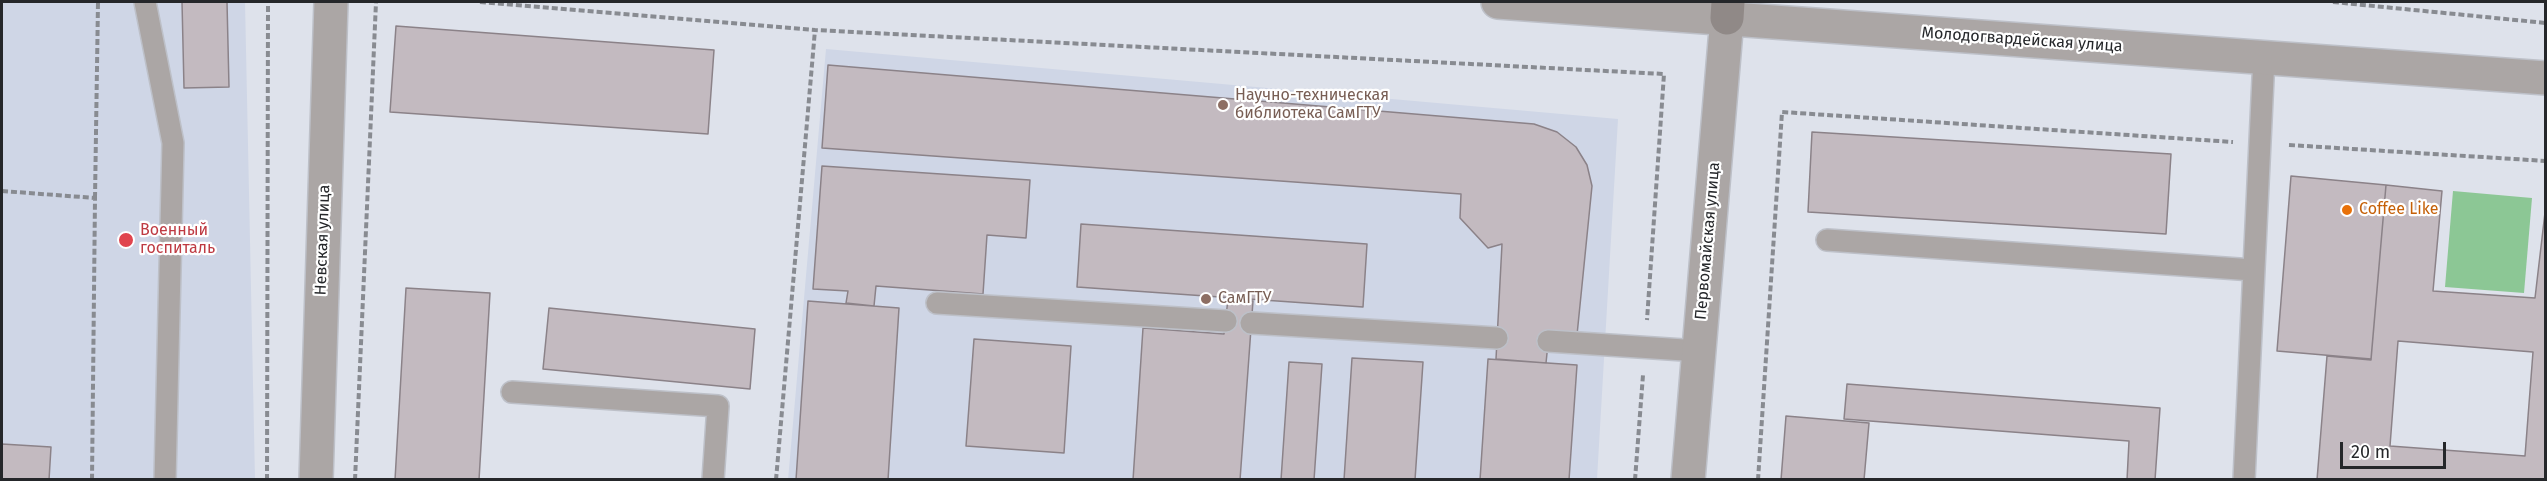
<!DOCTYPE html>
<meta charset="utf-8">
<style>
body{margin:0}
#map{position:relative;width:2547px;height:481px;overflow:hidden;background:#dee2eb;font-family:"Fira Sans",sans-serif}
canvas{display:block}
.frame{position:absolute;inset:0;border:3px solid #25272a;pointer-events:none}
.scale{position:absolute;left:2340px;top:442px;width:106px;height:27px;box-sizing:border-box;border:3px solid #25272a;border-top:0;padding-left:8px;font-size:18px;line-height:21px;white-space:nowrap;color:#25272a;-webkit-text-stroke:4px #fff;paint-order:stroke}
</style>
<div id="map">
<canvas width="2547" height="481"></canvas>
<div class="frame"></div>
<div class="scale">20 m</div>
</div>
<script>
const c = document.querySelector('canvas').getContext('2d');
c.lineJoin = 'round';
function paint(path, color) { c.fillStyle = color; c.fill(path, 'evenodd'); }
function strokePath(path, color, width, dash) { c.strokeStyle = color; c.lineWidth = width; c.lineCap = dash ? 'butt' : 'round'; c.setLineDash(dash || []); c.stroke(path); }
function label(font, color, halo, rows, align = 'center') {
  c.font = font + ' "Fira Sans",sans-serif'; c.lineWidth = 4.5; c.setLineDash([]); c.textBaseline = 'middle'; c.strokeStyle = halo; c.fillStyle = color; for (const [text, x, y, turn = 0] of rows) {
    c.save(); c.translate(x, y); c.rotate((+turn || 0) * Math.PI / 180); c.textAlign = isNaN(turn) ? turn : align; if (halo) c.strokeText(text, 0, 0); c.fillText(text, 0, 0); c.restore();
  }
}
const built = new Path2D(`
 M2 2H245L255 479H2Z
 M826 49 1618 119 1597 479 788 480Z`);
const green = new Path2D(`
 M2453 191 2532 198 2524 293 2445 287Z`);
const building = new Path2D(`
 M182 2H227L229 87 184 88Z
 M396 26 714 50 708 134 390 112Z
 M828 65 1534 124 1557 132 1576 147 1587 165 1592 186 1577 335 1549 334 1546 363 1496 359 1502 244 1488 248 1460 218 1461 194 822 148Z
 M1812 132 2171 154 2166 234 1808 212Z
 M822 166 1030 180 1026 238 987 235 983 294 876 286 874 306 846 303 848 291 813 289Z
 M2291 176 2386 185 2371 359 2277 351Z
 M2386 185 2442 191 2433 291 2535 298 2546 204V480H2317L2327 356 2371 360ZM2398 341 2533 352 2525 456 2390 446Z
 M1081 224 1367 244 1363 307 1077 287Z
 M406 288 490 293 479 480H395Z
 M1228 299 1253 301 1240 480H1133L1143 328 1224 334Z
 M808 301 899 308 888 480H796Z
 M549 308 755 329 750 389 543 369Z
 M974 339 1071 346 1064 453 966 446Z
 M1352 358 1423 362 1415 480H1344Z
 M1488 359 1577 365 1569 480H1480Z
 M1289 362 1322 364 1314 480H1281Z
 M1847 384 2160 408 2155 480H2127L2129 441 1844 419Z
 M1786 416 1869 423 1864 480H1781Z
 M2 444 51 447 49 480H2Z`);
const path = new Path2D(`
 M480 2 815 30 1664 74 1647 320
 M2333 2 2546 23
 M2289 145 2546 161
 M2 191 95 198 92 480
 M95 198 98 2
 M267 480 268 2
 M355 480 376 2
 M776 480 815 30
 M1635 480 1643 375
 M1758 480 1782 112 2233 142`);
const lane = new Path2D(`
 M145 2 173 143 165 480
 M1827 240 2253 270
 M937 303 1226 321
 M1251 323 1497 338
 M1548 341 1699 351
 M512 392 718 406 713 480
 M2244 480 2264 57`);
const street = new Path2D(`
 M1498 2 2546 78
 M316 480 331 2
 M1688 480 1727 18`);
const secondary = new Path2D(`
 M1727 18 1728 2`);
const markers = [
 [1223,105,6,"#8d6e63"],
 [2347,210,6,"#e8710a"],
 [126,240,8,"#e0444e"],
 [1206,299,6,"#8d6e63"]
];
const streetNames = [
 ["Молодогвардейская улица",2022,40,4],
 ["Невская улица",323,240,-88],
 ["Первомайская улица",1708,241,-85]
];
const educationNames = [
 ["Научно-техническая",1235,96],
 ["библиотека СамГТУ",1235,114],
 ["СамГТУ",1218,299]
];
const foodNames = [
 ["Coffee Like",2359,210]
];
const healthNames = [
 ["Военный",140,231],
 ["госпиталь",140,249]
];
paint(built, '#cfd6e6');
paint(green, '#8cc795');
paint(building, '#c3bac0');
strokePath(building, '#8b8288', 1.5);
strokePath(lane, '#bdc0c8', 24);
strokePath(street, '#bdc0c8', 36);
strokePath(secondary, '#bdc0c8', 36);
strokePath(path, '#888b91', 4, [6, 3]);
strokePath(lane, '#aba6a5', 21);
strokePath(street, '#aba6a5', 33);
strokePath(secondary, '#908987', 33);
for (const [x, y, r, color] of markers) { const dot = new Path2D(); dot.arc(x, y, r, 0, 2 * Math.PI); c.fillStyle = color; c.fill(dot); strokePath(dot, '#fff', 2); }
label('16px', '#25272a', '#fff', streetNames);
label('16px', '#785e54', '#fff', educationNames, 'left');
label('16px', '#c56008', '#fff', foodNames, 'left');
label('16px', '#be3a42', '#fff', healthNames, 'left');
</script>
